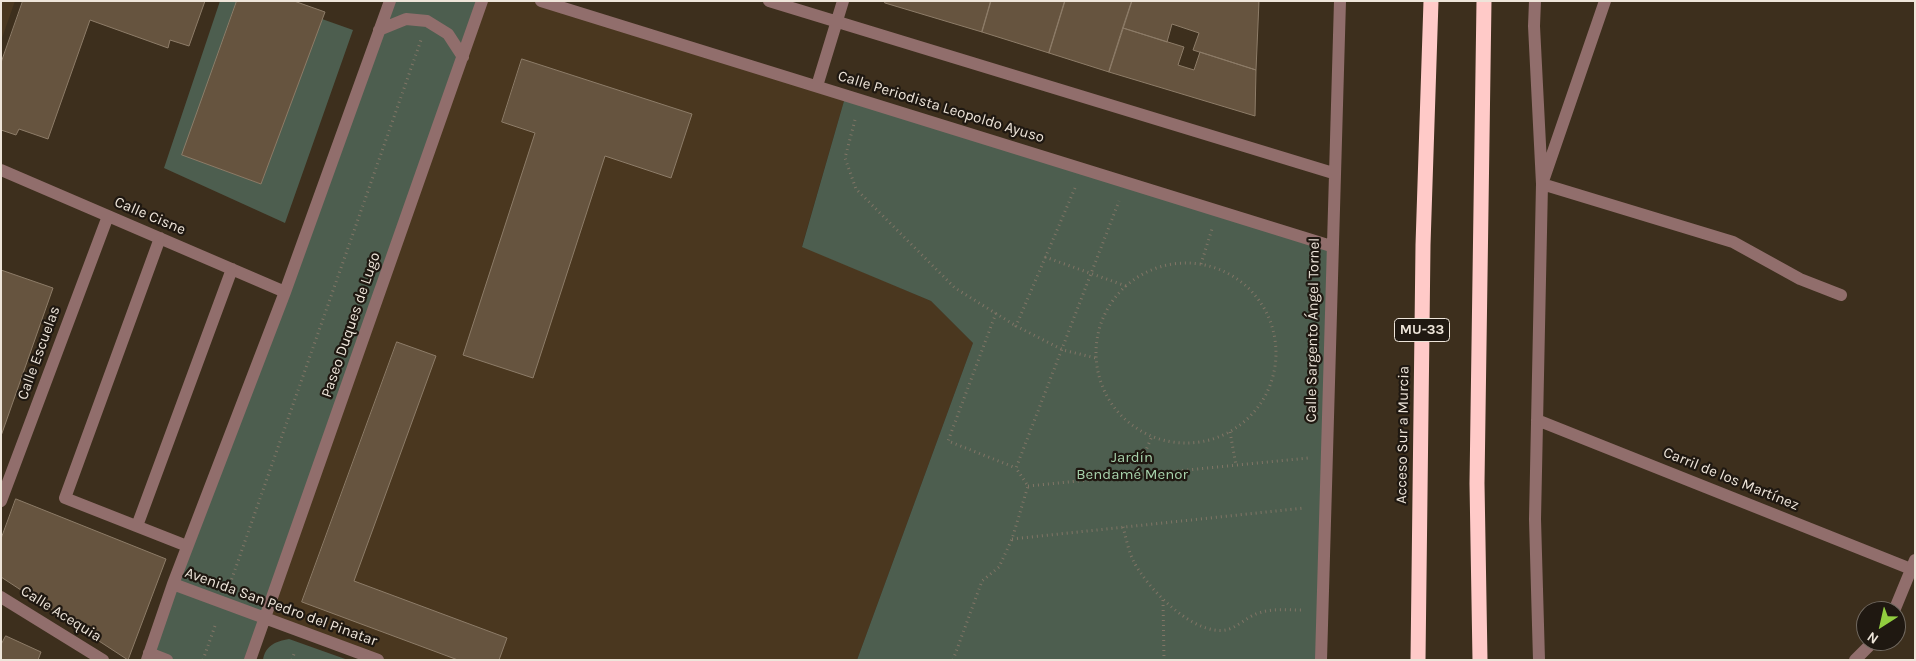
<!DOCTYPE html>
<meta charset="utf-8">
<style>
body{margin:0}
#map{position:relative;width:1916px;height:661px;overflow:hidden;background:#3d2f1d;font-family:Karla,sans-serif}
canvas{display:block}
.frame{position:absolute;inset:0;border:2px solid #eee5da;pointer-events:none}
.north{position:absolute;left:1856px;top:601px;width:50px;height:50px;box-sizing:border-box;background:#1f1811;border:1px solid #726a61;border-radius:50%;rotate:215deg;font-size:14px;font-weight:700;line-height:20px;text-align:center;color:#eee5da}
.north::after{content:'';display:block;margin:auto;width:18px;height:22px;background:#91cd3f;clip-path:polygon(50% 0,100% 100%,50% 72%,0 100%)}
</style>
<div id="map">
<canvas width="1916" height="661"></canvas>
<div class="frame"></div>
<div class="north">N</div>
</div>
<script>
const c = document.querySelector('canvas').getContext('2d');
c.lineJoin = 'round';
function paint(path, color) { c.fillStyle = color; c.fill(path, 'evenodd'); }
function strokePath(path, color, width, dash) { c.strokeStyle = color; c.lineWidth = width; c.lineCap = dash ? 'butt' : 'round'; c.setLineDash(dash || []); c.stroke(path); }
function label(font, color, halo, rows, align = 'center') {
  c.font = font + ' Karla,sans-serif'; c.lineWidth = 4.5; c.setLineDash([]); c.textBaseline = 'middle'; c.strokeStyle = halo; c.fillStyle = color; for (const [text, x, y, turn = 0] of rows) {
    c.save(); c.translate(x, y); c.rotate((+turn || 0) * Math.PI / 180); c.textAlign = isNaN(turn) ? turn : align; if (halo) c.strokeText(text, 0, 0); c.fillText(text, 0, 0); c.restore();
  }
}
const built = new Path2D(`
 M1 1H15L1 41Z
 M482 1H541L846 94 802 246 931 301 973 343 857 660H378L265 618Z`);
const green = new Path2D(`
 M220 1H237L183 155 261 184 322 19 353 30 285 223 164 168Z
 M390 1H482L250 660H147Z
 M846 94 1331 246 1321 660H857L973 343 931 301 802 247Z
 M289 639 348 660H263C265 646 276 641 289 639Z`);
const building = new Path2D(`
 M23 1H205L189 46 170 40 168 48 90 20 48 139 19 129 16 135 1 130V63Z
 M237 1H294L325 12 261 184 182 155Z
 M885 1H991L982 32 885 3Z
 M991 1H1065L1049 53 982 32Z
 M1065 1H1132L1109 72 1049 53Z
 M1132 1H1259L1256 70 1193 50 1199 33 1172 24 1167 42 1123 28Z
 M1123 28 1184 47 1178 65 1194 70 1200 52 1256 70 1255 116 1109 72Z
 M522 59 692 114 671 178 605 156 533 378 463 355 535 133 502 122Z
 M1 270 53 288 1 436Z
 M397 342 436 356 354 581 507 638 499 660H458L302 602Z
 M16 499 166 559 128 660 1 577V539Z
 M6 636 41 652 38 660H1V645Z`);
const path = new Path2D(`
 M855 120 845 158 856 189 955 288 1016 326
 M1075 188 1016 326 1063 350 1096 358
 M1045 257 1126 286
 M1096 353a90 90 0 1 1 180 0a90 90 0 1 1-180 0Z
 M1201 264 1212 229
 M996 313 948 441 1016 468
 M1230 432 1236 465
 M1135 476 1152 436
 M1028 486 1308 458
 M1123 527C1126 537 1128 550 1133 560 1146 587 1193 636 1226 630 1236 628 1246 618 1256 614 1271 608 1286 610 1301 610
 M1012 539 1304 508
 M230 584 421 40
 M1163 600 1164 660
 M203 660 216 623
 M292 660 295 651
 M953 660 982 581 999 567 1012 539 1028 486 1016 468 1119 201`);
const minor = new Path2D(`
 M541 1 1331 246
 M769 1 1333 173
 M1535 1 1534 26 1542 184 1535 519 1539 660
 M1605 1 1542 184 1733 242 1800 279 1841 295
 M379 30 406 19 427 21 448 34 463 57
 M817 86 843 1
 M1 170 285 292
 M160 238 65 498 187 546
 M1537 420 1911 569
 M1 501 108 216
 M137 526 232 269
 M173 584 378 660
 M1 597 103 660
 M1894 611 1915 560
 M149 653 167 660
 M147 660 173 584 285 292 390 1
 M250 660 482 1
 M1321 660 1340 1
 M1855 660 1874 641`);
const highway = new Path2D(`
 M1418 660 1423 245 1431 1
 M1480 660 1477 483 1484 1`);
const shields = [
 [1422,330,55]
];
const shieldNames = [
 ["MU-33",1422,330]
];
const streetNames = [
 ["Calle Periodista Leopoldo Ayuso",941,107,17],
 ["Calle Cisne",150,216,23],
 ["Paseo Duques de Lugo",351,325,-71],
 ["Calle Sargento Ángel Tornel",1313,330,-89],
 ["Calle Escuelas",39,353,-70],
 ["Acceso Sur a Murcia",1403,435,-89],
 ["Carril de los Martínez",1731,479,22],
 ["Avenida San Pedro del Pinatar",281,607,20],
 ["Calle Acequia",61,614,32]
];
const parkNames = [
 ["Jardín",1132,458],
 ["Bendamé Menor",1132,475]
];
paint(built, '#4a371f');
paint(green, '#4d5e4f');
paint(building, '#66543f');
strokePath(building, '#8d7c68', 1);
strokePath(path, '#817566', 3, [1, 4]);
strokePath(minor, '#916e6c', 12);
strokePath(highway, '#ffcac8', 15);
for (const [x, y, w] of shields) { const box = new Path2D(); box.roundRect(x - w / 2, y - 11.5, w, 23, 4); c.fillStyle = '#1f1811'; c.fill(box); strokePath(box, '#eee5da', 1); }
label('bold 14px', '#eee5da', null, shieldNames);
label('15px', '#eee5da', '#1f1811', streetNames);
label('15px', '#a8d3ac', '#1f1811', parkNames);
</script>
